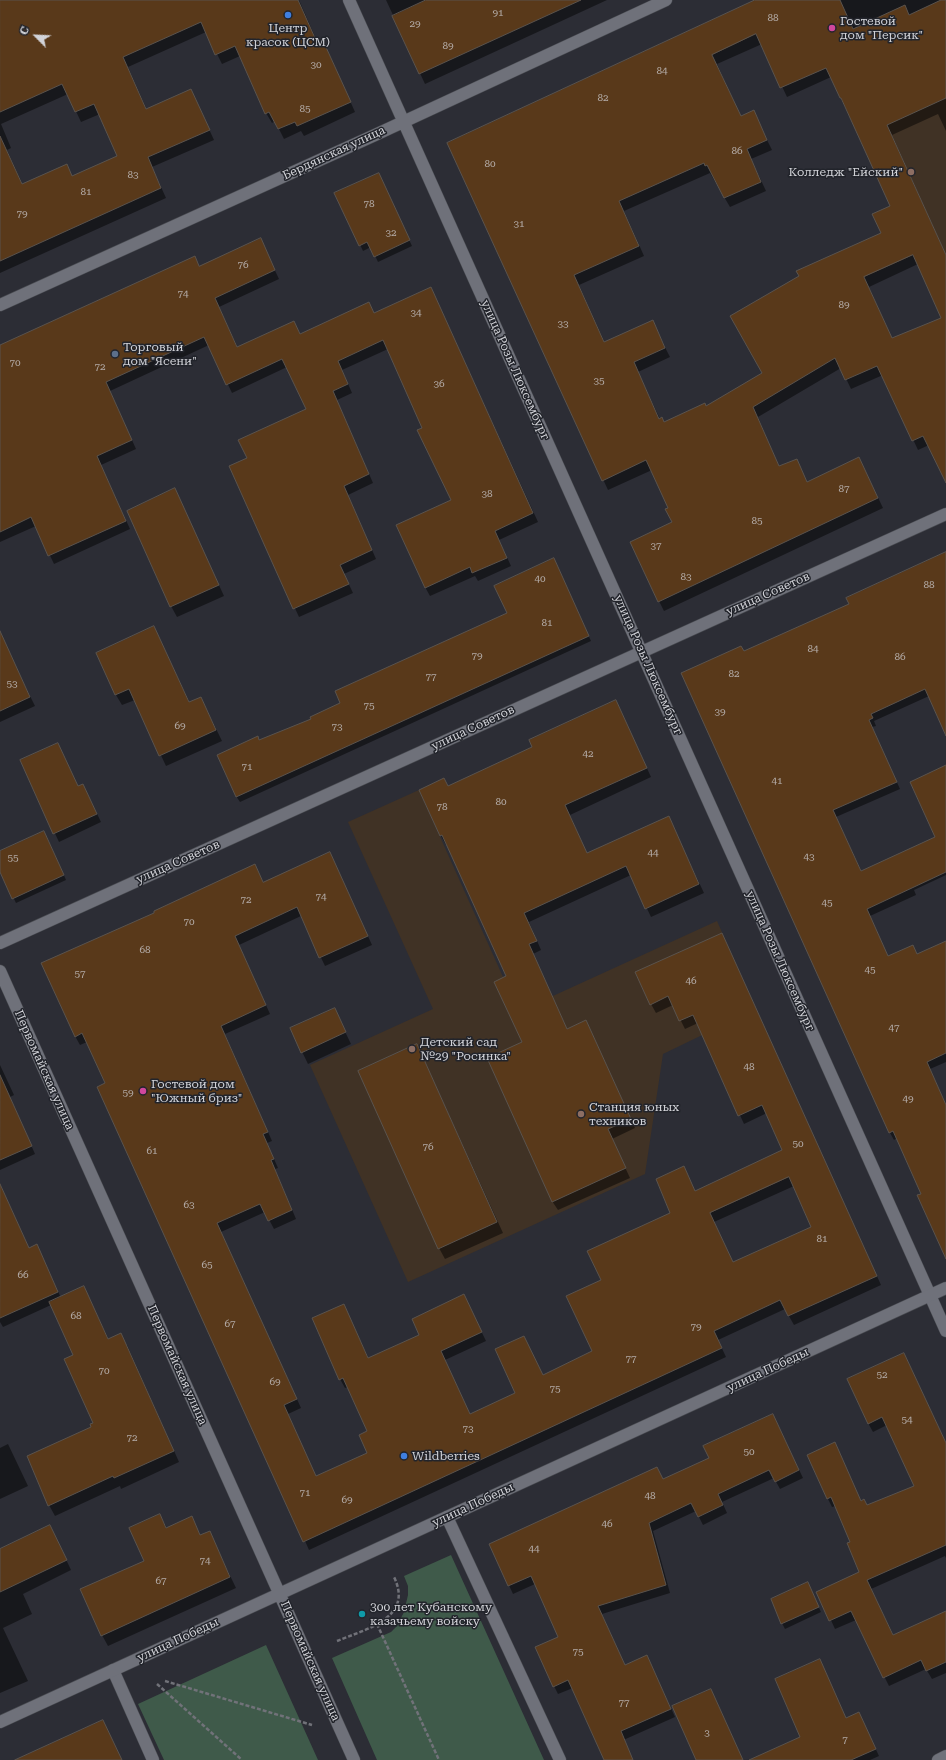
<!DOCTYPE html>
<meta charset="utf-8">
<style>
body{margin:0}
#map{position:relative;width:946px;height:1760px;overflow:hidden;background:#2c2d35;font-family:"Roboto Serif",serif}
canvas{display:block}
.north{position:absolute;left:16px;top:16px;width:40px;height:40px;-webkit-text-stroke:3px #22242b;paint-order:stroke;rotate:294deg;font-size:11px;font-weight:700;line-height:16px;text-align:center;color:#d2d3d8}
.north::after{content:'';display:block;margin:auto;width:14px;height:18px;background:#d2d3d8;clip-path:polygon(50% 0,100% 100%,50% 72%,0 100%)}
</style>
<div id="map">
<canvas width="946" height="1760"></canvas>
<div class="north">С</div>
</div>
<script>
const c = document.querySelector('canvas').getContext('2d');
c.lineJoin = 'round';
function paint(path, color) { c.fillStyle = color; c.fill(path, 'evenodd'); }
function strokePath(path, color, width, dash) { c.strokeStyle = color; c.lineWidth = width; c.lineCap = dash ? 'butt' : 'round'; c.setLineDash(dash || []); c.stroke(path); }
function label(font, color, halo, rows, align = 'center') {
  c.font = font + ' "Roboto Serif",serif'; c.lineWidth = 3; c.setLineDash([]); c.textBaseline = 'middle'; c.strokeStyle = halo; c.fillStyle = color; for (const [text, x, y, turn = 0] of rows) {
    c.save(); c.translate(x, y); c.rotate((+turn || 0) * Math.PI / 180); c.textAlign = isNaN(turn) ? turn : align; if (halo) c.strokeText(text, 0, 0); c.fillText(text, 0, 0); c.restore();
  }
}
const education = new Path2D(`
 M946 59V328L860 138Z
 M419 790 503 977 516 972 531 1006 717 921 756 1009 663 1054 645 1174 408 1282 310 1065 433 1009 348 822Z`);
const green = new Path2D(`
 M451 1555 544 1760H377L332 1658 391 1632 397 1626 404 1612 408 1595V1586L404 1576Z
 M266 1645 318 1760H164L138 1704Z`);
const shadow = new Path2D(`
 M0 0H299L320 48 324 46 330 56 355 112 304 136 301 131 284 139 275 121 272 123 266 113 240 56 222 64 206 32 128 67 147 110 191 90 214 140 152 167 166 198 0 273ZM68 94 81 122 100 114 119 156 73 177 23 185 7 150 11 148 1 124Z
 M386 0H607L425 84Z
 M758 0H946V131L938 114 892 135 946 255V477L929 445 918 450 883 375 851 389 841 368 758 417 779 467 796 460 807 483 859 458 883 508 664 611 659 601 673 523 669 508 652 470 608 490 448 144ZM762 44 787 97 831 77 846 96 841 99 892 206 882 233 763 374 706 408 664 423 660 419 638 372 670 357 652 322 605 343 579 285 644 256 624 211 710 173 730 207 766 191 751 159 772 150 753 112 741 117 717 64ZM918 264 942 318 892 339 869 287Z
 M381 179 412 246 378 262 371 247 363 251 336 193Z
 M260 239 279 279 219 307 238 348 294 323 300 334 374 313 431 288 538 522 499 540 511 566 478 581 475 576 430 596 425 587 453 500 423 428 388 349 342 370 352 393 337 400 373 483 348 495 376 559 344 574 353 593 299 617 230 467 248 459 307 409 287 367 232 393 209 345 110 391 136 449 101 465 130 529 54 564 36 526 0 542V347L199 267Z
 M175 490 224 596 177 617 171 606Z
 M946 554V734L929 696 874 721 876 726 872 727 900 789 836 817 862 872 936 837 946 789V875L914 890 916 895 870 916 888 957 913 946 917 955 946 942V1062L930 1069 946 1105V1252L897 1138 894 1140 890 1133 683 674 744 652 850 604Z
 M556 565 591 641 240 802 236 796 259 741 312 719 508 614Z
 M154 627 190 703 201 698 222 741 166 766 135 700 122 705 116 695Z
 M15 666 35 706 0 722V672Z
 M616 701 651 777 570 815 587 854 668 817 704 893 651 917 631 875 529 922 541 950 533 954 567 1029 586 1021 635 1128 612 1139 630 1178 558 1210 552 1201 523 1043 507 976 447 844 446 845 441 836 420 790 448 787 533 748Z
 M58 744 78 787 83 785 101 822 59 842 21 761Z
 M47 837 66 880 16 903 0 870V852Z
 M330 853 372 945 325 966 301 916 239 945 270 1014 225 1034 272 1141 267 1143 278 1168 275 1169 296 1219 274 1229 265 1212 221 1232 301 1408 288 1414 316 1477 369 1453 368 1432 348 1387 345 1388 340 1379 348 1314 369 1359 420 1335 464 1296 486 1341 445 1360 470 1415 517 1393 543 1376 593 1352 602 1280 671 1213 684 1168 695 1192 784 1151 767 1113 744 1124 698 1023 685 1029 673 1005 656 1013 651 1004 726 943 881 1285 794 1325 785 1309 718 1340 726 1357 309 1550 87 1042 80 1045 75 1036 156 913 255 866 264 883ZM794 1186 812 1227 733 1263 714 1222Z
 M334 1009 351 1044 308 1064 291 1029Z
 M422 1056 503 1233 445 1259 439 1248Z
 M0 1065 14 1095 10 1097 35 1154 0 1170Z
 M0 1184 29 1249 37 1246 61 1298 84 1287 109 1340 127 1345 179 1462 121 1489 120 1486 55 1516 49 1505 94 1423 74 1356 51 1305 3 1327 0 1322Z
 M904 1354 946 1443V1558L945 1556 871 1589 894 1636 946 1612V1673L932 1679 926 1669 889 1686 856 1620 835 1629 818 1592 861 1573 852 1542 836 1506 832 1507 828 1499 834 1443 861 1502 867 1506 915 1486 887 1425 873 1432 868 1423Z
 M773 1415 803 1478 780 1489 774 1478 722 1502 727 1513 703 1525 696 1511 653 1531 670 1593 602 1614 625 1666 647 1656 675 1717 601 1750 573 1688 558 1694 554 1686 559 1637 535 1584 513 1594 490 1544 663 1480 710 1458Z
 M8 1444 28 1486 0 1499V1448Z
 M160 1516 167 1528 191 1517 201 1536 209 1532 236 1588 108 1646 102 1635 145 1562Z
 M55 1536 71 1570 23 1594 32 1614 3 1628 28 1681 0 1693V1550Z
 M810 1589 821 1612 785 1629 782 1623Z
 M846 1719 862 1720 879 1756 870 1760H751Z`);
const building = new Path2D(`
 M0 0H298L319 47 325 45 351 102 297 126 295 122 278 129 269 112 265 114 235 46 215 55 201 22 123 57 146 109 191 89 210 130 148 157 161 188 0 261V136L22 184 67 164 72 176 117 156 94 104 75 112 62 84 0 112Z
 M426 0H581L419 74 392 16Z
 M755 0H840L853 29 905 5 909 15 941 0H946V98L887 125 946 255V483L923 436 912 441 877 366 845 380 835 358 753 407 779 466 797 459 807 482 859 457 878 498 658 602 630 542 672 522 665 509 668 508 646 460 602 481 447 143ZM756 34 780 88 826 68 840 98H841L890 206 872 214 881 233 796 271 799 276 730 316 762 373 706 406 705 403 664 422 662 417 659 419 634 362 665 348 653 320 604 342 574 275 639 246 619 201 704 163 705 166 707 165 724 198 761 182 747 149 767 140 754 110 741 116 712 55ZM913 255 941 318 892 338 864 277Z
 M379 173 410 240 374 257 367 242 359 246 334 193Z
 M261 238 275 270 215 298 237 347 294 321 300 334 369 302 374 313 431 287 533 513 495 531 507 558 472 573 470 567 425 588 396 525 451 500 417 430 422 428 383 340 338 361 348 384 333 391 369 474 344 486 372 550 340 565 349 584 293 609 229 466 247 458 238 440 306 409 282 359 226 385 204 337 106 382 132 440 97 456 126 521 48 556 31 517 0 532V345L195 256 199 266Z
 M175 488 219 585 170 607 127 511Z
 M946 552V736L925 689 871 714 873 718 869 720 897 782 833 810 861 871 935 837 910 782 946 765V872L867 909 888 956 913 945 917 954 946 941V1053L927 1062 946 1105V1259L917 1195 921 1194 893 1131 889 1133 681 673 741 646 744 651 849 604 846 598Z
 M554 558 589 636 236 797 217 755 258 736 259 740 311 719 310 717 340 703 335 691 507 613 494 586Z
 M154 626 189 702 201 697 216 730 159 756 129 689 115 695 96 653Z
 M0 631 30 697 0 711Z
 M616 700 647 768 565 805 587 853 669 816 699 884 645 909 626 866 524 913 537 941 529 944 567 1029 586 1020 631 1119 608 1129 626 1168 552 1202 487 1058 522 1042 494 982 506 976 442 835 440 836 419 790 444 778 448 786 532 747 529 740Z
 M58 743 78 786 83 784 97 814 53 834 20 760Z
 M44 831 64 875 12 899 0 872V851Z
 M330 852 368 936 319 958 297 907 235 936 266 1005 221 1026 268 1132 263 1134 274 1159 271 1160 292 1210 268 1221 260 1204 217 1223 297 1399 284 1405 316 1476 367 1453 359 1435 367 1431 343 1378 339 1380 312 1318 344 1304 368 1358 419 1335 412 1319 464 1294 482 1332 441 1351 470 1414 515 1393 495 1349 524 1336 543 1375 592 1351 566 1296 601 1280 587 1251 670 1213 656 1179 684 1166 695 1191 782 1150 762 1105 738 1116 693 1015 679 1021 668 996 650 1005 635 972 722 933 877 1276 788 1316 780 1300 714 1331 722 1348 303 1542 97 1087 105 1083 82 1033 75 1037 41 963 154 913V911L255 864 263 882ZM789 1177 811 1227 733 1262 710 1213Z
 M335 1008 346 1032 301 1053 290 1028Z
 M417 1044 497 1222 438 1249 358 1071Z
 M0 1075 32 1146 0 1160Z
 M0 1184 29 1248 37 1244 58 1292 0 1318Z
 M84 1286 108 1339 121 1333 174 1451 114 1478 113 1476 48 1506 27 1456 91 1427 90 1424 93 1423 64 1359 73 1355 49 1302Z
 M904 1353 946 1443V1545L867 1580 893 1635 946 1611V1662L926 1671 921 1660 883 1678 851 1611 829 1621 816 1592 859 1572 847 1543 850 1542 831 1497 827 1499 807 1455 835 1442 861 1501 864 1499 867 1505 914 1486 882 1417 868 1424 847 1379Z
 M773 1414 799 1470 775 1482 769 1470 718 1494 723 1505 698 1517 691 1503 649 1523 666 1585 598 1606 625 1665 647 1655 671 1709 621 1731 633 1760H604L568 1680 553 1687 535 1647 558 1637 531 1576 508 1586 489 1544 657 1467 663 1479 709 1458 703 1446Z
 M160 1514 166 1528 192 1516 200 1535 210 1531 230 1577 101 1636 80 1589 144 1561 129 1528Z
 M50 1525 67 1560 0 1592V1549Z
 M808 1582 819 1607 781 1624 771 1599Z
 M820 1659 846 1718 859 1712 876 1749 851 1760H749L800 1737 775 1679Z
 M711 1689 743 1760H696L672 1706Z
 M103 1720 122 1760H15Z`);
const path = new Path2D(`
 M377 1624 439 1760
 M337 1641C366 1629 414 1618 394 1577
 M165 1681 312 1725
 M157 1684 242 1760`);
const lane = new Path2D(`
 M447 1517 560 1760
 M113 1670 153 1760
 M938 1760 946 1756`);
const street = new Path2D(`
 M349 0 946 1331
 M0 305 375 135 666 0
 M0 943 946 514`);
const secondary = new Path2D(`
 M0 971 354 1760
 M0 1722 946 1288`);
const markers = [
 [288,15,4,"#3f7fe0"],
 [832,28,4,"#d1479c"],
 [911,172,4,"#8d6e63"],
 [115,354,4,"#5c6f8a"],
 [412,1049,4,"#8d6e63"],
 [143,1091,4,"#d1479c"],
 [581,1114,4,"#8d6e63"],
 [404,1456,4,"#3f7fe0"],
 [362,1614,4,"#0f9aa8"]
];
const numberNames = [
 ["91",498,13],
 ["88",773,18],
 ["29",415,24],
 ["89",448,46],
 ["30",316,65],
 ["84",662,71],
 ["82",603,98],
 ["85",305,109],
 ["86",737,151],
 ["80",490,164],
 ["83",133,175],
 ["81",86,192],
 ["78",369,204],
 ["79",22,214],
 ["31",519,224],
 ["32",391,233],
 ["76",243,265],
 ["74",183,294],
 ["89",844,305],
 ["34",416,313],
 ["33",563,324],
 ["70",15,363],
 ["72",100,367],
 ["35",599,381],
 ["36",439,384],
 ["87",844,489],
 ["38",487,494],
 ["85",757,521],
 ["37",656,546],
 ["83",686,577],
 ["40",540,579],
 ["88",929,585],
 ["81",547,623],
 ["84",813,649],
 ["79",477,656],
 ["86",900,657],
 ["82",734,674],
 ["77",431,677],
 ["53",12,684],
 ["75",369,706],
 ["39",720,712],
 ["69",180,726],
 ["73",337,727],
 ["42",588,754],
 ["71",247,767],
 ["41",777,781],
 ["80",501,802],
 ["78",442,807],
 ["44",653,853],
 ["43",809,857],
 ["55",13,858],
 ["74",321,897],
 ["72",246,900],
 ["45",827,903],
 ["70",189,922],
 ["68",145,950],
 ["45",870,970],
 ["57",80,974],
 ["46",691,981],
 ["47",894,1028],
 ["48",749,1067],
 ["59",128,1093],
 ["49",908,1099],
 ["50",798,1144],
 ["76",428,1147],
 ["61",152,1151],
 ["63",189,1205],
 ["81",822,1239],
 ["65",207,1265],
 ["66",23,1275],
 ["68",76,1316],
 ["67",230,1324],
 ["79",696,1327],
 ["77",631,1359],
 ["70",104,1371],
 ["52",882,1375],
 ["69",275,1382],
 ["75",555,1389],
 ["54",907,1420],
 ["73",468,1429],
 ["72",132,1438],
 ["50",749,1452],
 ["71",305,1493],
 ["48",650,1496],
 ["69",347,1500],
 ["46",607,1524],
 ["44",534,1549],
 ["74",205,1561],
 ["67",161,1581],
 ["75",578,1652],
 ["77",624,1703],
 ["3",707,1733],
 ["7",845,1740]
];
const poiNames = [
 ["Гостевой",840,21],
 ["дом \"Персик\"",840,35],
 ["Центр",288,28,"center"],
 ["красок (ЦСМ)",288,42,"center"],
 ["Колледж \"Ейский\"",903,172,"right"],
 ["Торговый",123,347],
 ["дом \"Ясени\"",123,361],
 ["Детский сад",420,1042],
 ["№29 \"Росинка\"",420,1056],
 ["Гостевой дом",151,1084],
 ["\"Южный бриз\"",151,1098],
 ["Станция юных",589,1107],
 ["техников",589,1121],
 ["Wildberries",412,1456],
 ["300 лет Кубанскому",370,1607],
 ["казачьему войску",370,1621]
];
const streetNames = [
 ["Бердянская улица",334,153,-25],
 ["улица Розы Люксембург",515,370,66],
 ["улица Советов",768,594,-24],
 ["улица Розы Люксембург",648,665,66],
 ["улица Советов",473,728,-25],
 ["улица Советов",178,862,-24],
 ["улица Розы Люксембург",780,961,66],
 ["Первомайская улица",44,1070,66],
 ["Первомайская улица",177,1365,66],
 ["улица Победы",768,1370,-25],
 ["улица Победы",473,1505,-25],
 ["улица Победы",178,1640,-25],
 ["Первомайская улица",310,1661,66]
];
paint(education, '#403225');
paint(green, '#3f5a4a');
paint(shadow, '#0007');
paint(building, '#59391a');
strokePath(building, '#5a534d', 1);
strokePath(lane, '#494b51', 13);
strokePath(street, '#494b51', 13);
strokePath(secondary, '#494b51', 13);
strokePath(path, '#717279', 2.5, [4, 2]);
strokePath(lane, '#6f717a', 12);
strokePath(street, '#6f717a', 12);
strokePath(secondary, '#6f717a', 12);
for (const [x, y, r, color] of markers) { const dot = new Path2D(); dot.arc(x, y, r, 0, 2 * Math.PI); c.fillStyle = color; c.fill(dot); strokePath(dot, '#22242b', 1.5); }
label('10px', '#b4aca8', null, numberNames);
label('12px', '#d2d3d8', '#22242b', poiNames, 'left');
label('12px', '#d2d3d8', '#22242b', streetNames);
</script>
